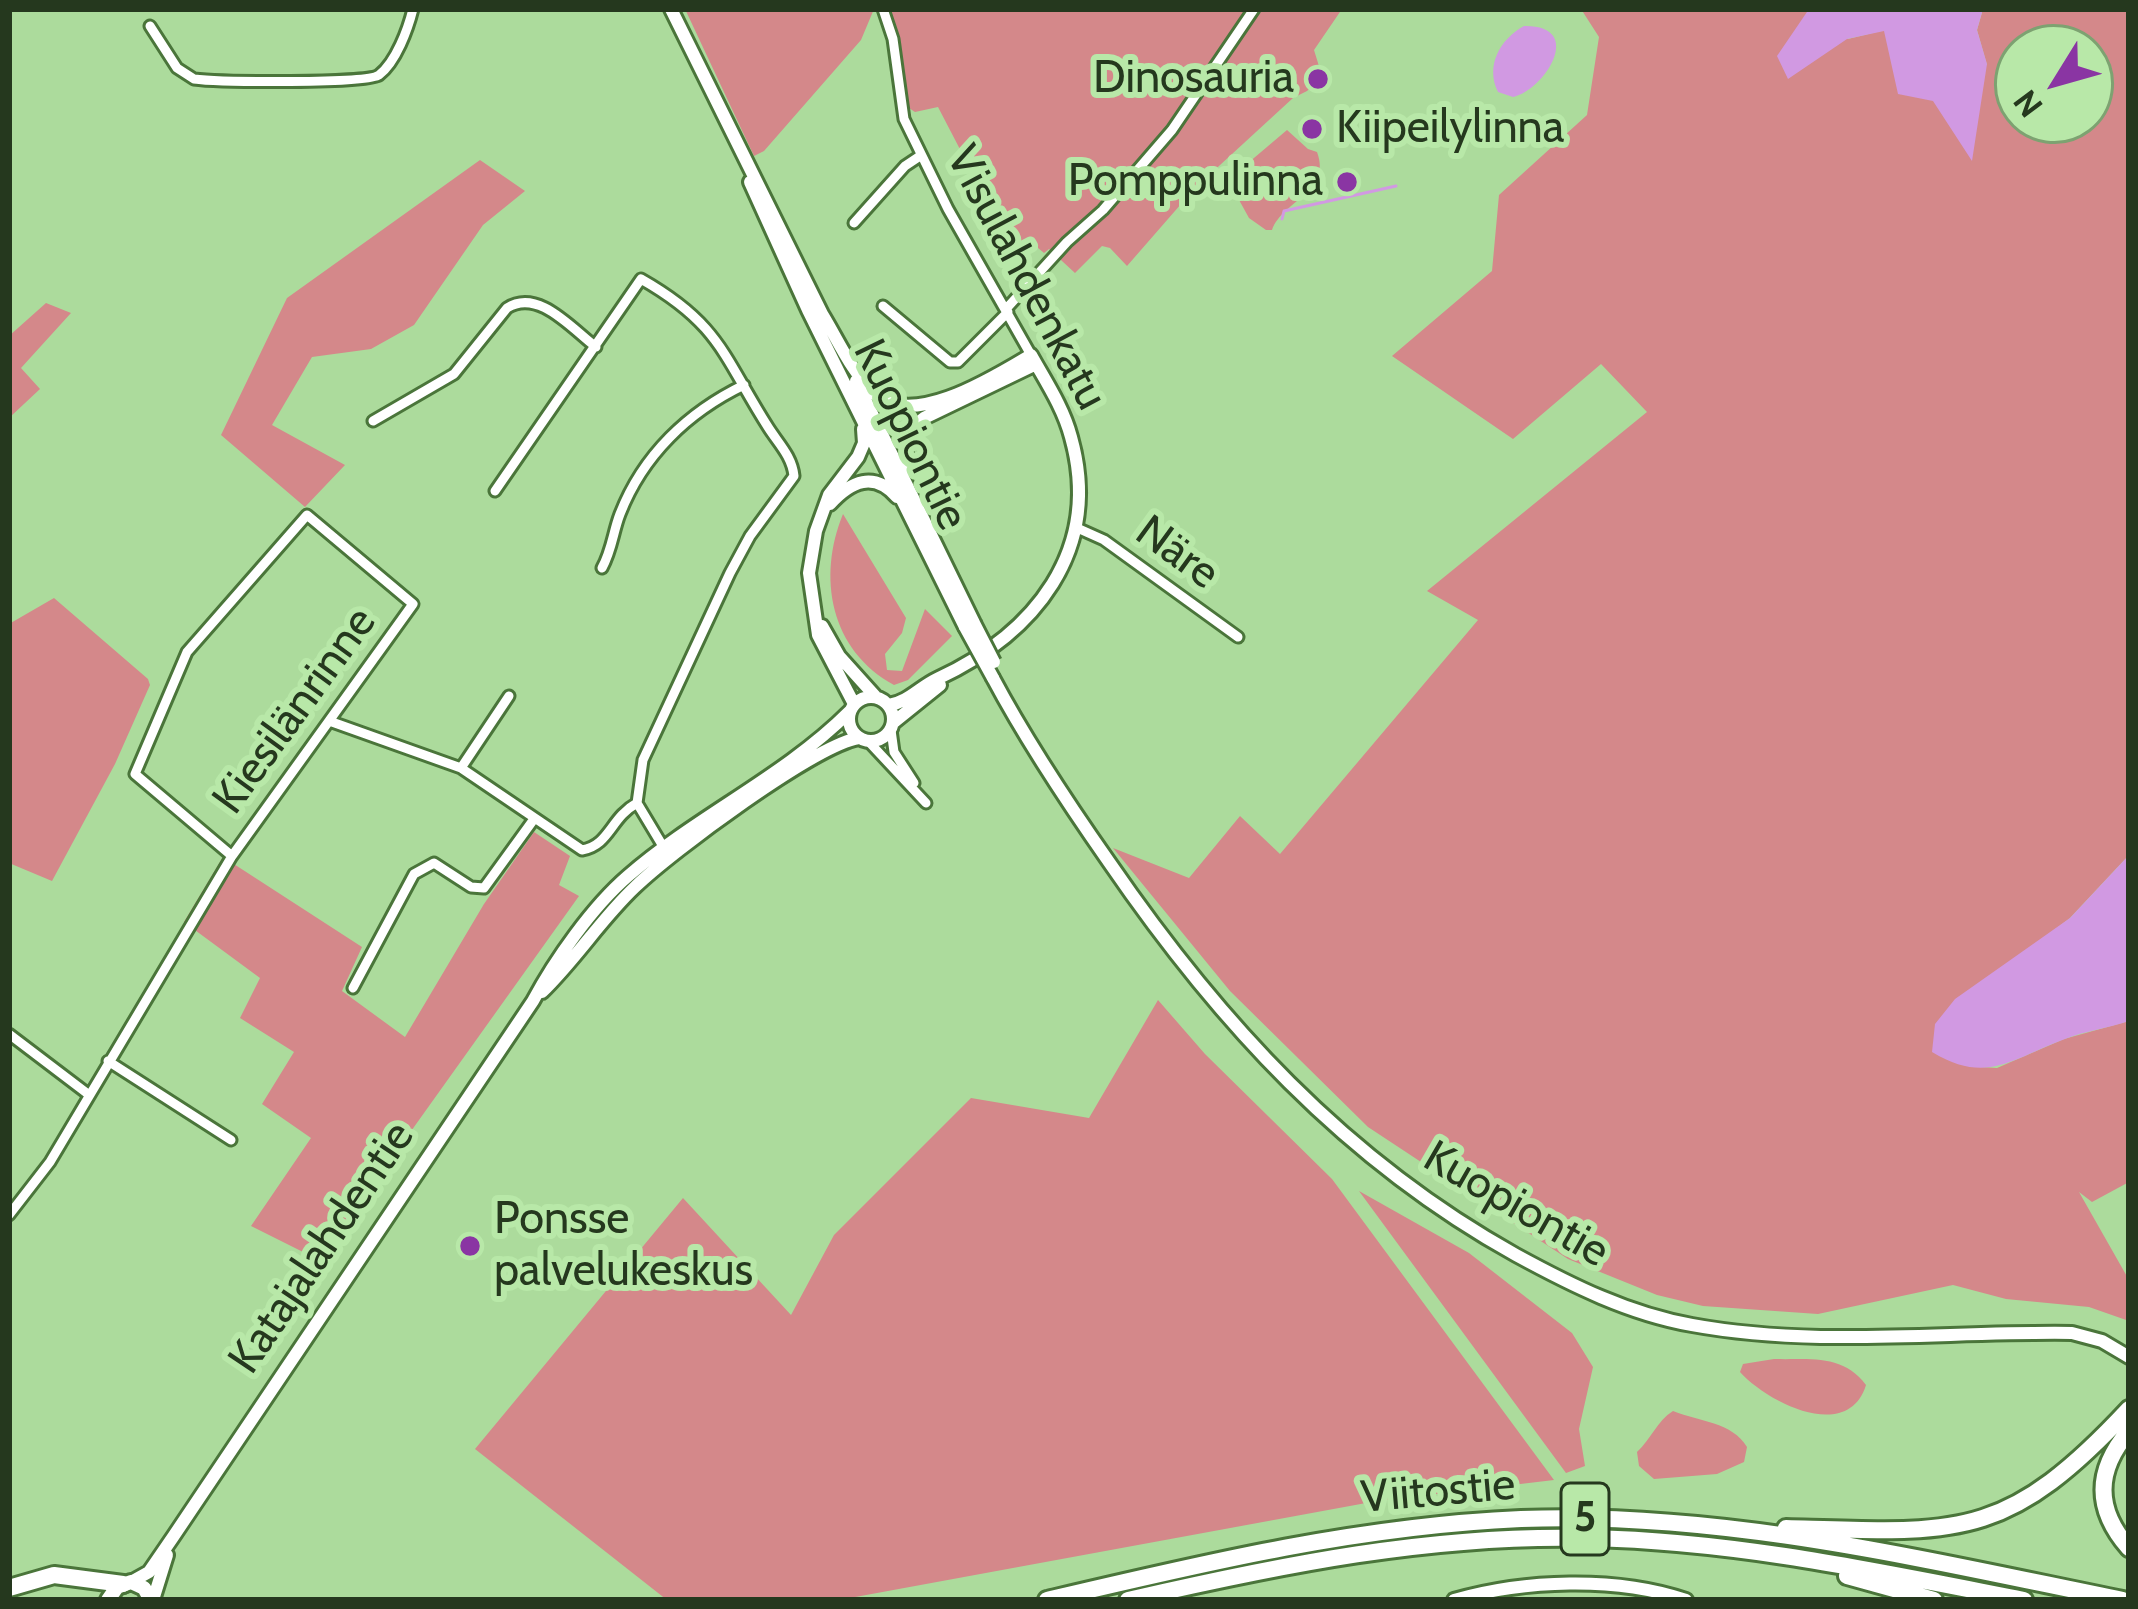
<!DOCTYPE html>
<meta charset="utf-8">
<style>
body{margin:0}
#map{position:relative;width:2138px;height:1609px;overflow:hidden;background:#acdb9c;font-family:Cabin,sans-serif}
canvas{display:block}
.frame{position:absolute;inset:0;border:12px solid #25381e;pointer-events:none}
.north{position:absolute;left:1994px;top:24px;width:120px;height:120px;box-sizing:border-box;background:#b8e8a8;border:3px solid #7da271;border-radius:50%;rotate:233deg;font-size:33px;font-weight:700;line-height:48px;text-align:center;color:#25381e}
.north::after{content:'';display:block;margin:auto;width:42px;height:54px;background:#8a35a3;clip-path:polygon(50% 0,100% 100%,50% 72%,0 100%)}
</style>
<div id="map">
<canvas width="2138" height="1609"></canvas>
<div class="frame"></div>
<div class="north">N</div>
</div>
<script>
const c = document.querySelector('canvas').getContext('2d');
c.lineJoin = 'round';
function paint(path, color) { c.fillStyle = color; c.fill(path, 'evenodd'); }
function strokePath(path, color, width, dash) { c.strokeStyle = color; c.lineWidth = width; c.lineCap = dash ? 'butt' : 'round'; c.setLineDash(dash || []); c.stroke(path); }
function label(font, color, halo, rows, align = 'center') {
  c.font = font + ' Cabin,sans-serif'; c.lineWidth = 12; c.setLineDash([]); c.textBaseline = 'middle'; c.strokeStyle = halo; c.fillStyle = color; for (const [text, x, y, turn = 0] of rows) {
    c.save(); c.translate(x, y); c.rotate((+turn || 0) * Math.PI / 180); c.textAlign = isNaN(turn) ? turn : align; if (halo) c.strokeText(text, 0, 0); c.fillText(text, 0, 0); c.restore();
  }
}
const green = new Path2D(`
 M685 9H874L861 40 764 151 754 156Z
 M1342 9 1314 50 1322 76 1307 91 1293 98 1195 188 1127 266 1110 248 1102 246 1075 273 1049 249 1044 253 1031 242 1015 255 938 107 915 112 909 108 901 54 889 10Z
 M1581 9H1809L1807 15 1848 39 1885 30 1987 65 1977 30 1983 9H2129V855L2070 918 2030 949 1980 1067 1997 1068 2064 1039 2129 1021V1182L2092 1202 2079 1192 2129 1280V1321L2089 1307 2006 1299 1953 1285 1818 1314 1703 1306 1657 1295 1568 1259 1368 1127 1230 991 1113 848 1189 878 1240 816 1280 854 1478 620 1427 591 1647 412 1601 364 1513 439 1392 356 1492 271 1499 195 1587 115 1599 37ZM2018 48H2090V120H2018Z
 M1287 130 1308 149 1317 152C1332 192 1283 200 1272 230H1266L1249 218 1228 180Z
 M480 160 525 191 483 225 414 325 371 349 312 357 272 425 345 465 305 507 221 435 287 298Z
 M46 303 71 313 21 368 40 389 9 418V336Z
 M843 514 906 618 902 633 885 654 887 670 902 671 925 609 952 636 908 680 894 685C830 650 817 577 843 514Z
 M54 598 148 679 150 685 115 764 52 881 9 863V624Z
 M534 832 570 856 559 885 579 896 319 1260 251 1226 311 1138 262 1104 294 1052 240 1018 260 978 184 922 223 857 362 947 342 991 405 1037 484 904Z
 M1158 1000 1205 1054 1332 1179 1554 1480 1377 1501 839 1600H667L475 1449 683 1198 791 1315 834 1235 971 1098 1089 1118Z
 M1359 1191 1469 1253 1572 1333 1593 1367 1579 1429 1585 1466 1566 1473Z
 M1774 1359C1810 1360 1843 1354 1866 1385 1848 1443 1768 1403 1740 1372L1743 1364Z
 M1673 1411C1701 1422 1732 1422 1747 1447L1744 1462 1717 1474 1654 1479 1639 1466 1637 1452C1651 1439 1657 1421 1673 1411Z`);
const water = new Path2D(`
 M1809 9H1983L1977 30 1987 64 1972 161 1933 101 1898 94 1884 31 1847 39 1788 79 1777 56Z
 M1524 26C1586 25 1545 90 1513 97L1498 92C1485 66 1500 39 1524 26Z
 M2129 855V1021C2108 1028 2085 1031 2065 1039 2011 1059 1987 1085 1932 1052L1935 1024 1955 999 2070 918Z`);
const stream = new Path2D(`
 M1282 219 1284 211 1396 186`);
const street = new Path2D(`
 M883 9 893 39 904 119 948 209 1031 355
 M150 26 177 68 194 79C216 82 367 84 379 75 396 62 408 29 413 9
 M854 223 905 166 920 156
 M883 306 950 362H958L1008 312
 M1006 309 1067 242 1103 210 1172 130 1254 9
 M373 421 454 374 507 308C538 288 571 328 596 347
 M495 491 641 279C720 324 723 356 768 427 778 443 792 456 794 476L750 536 730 573 643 760 637 803 667 853
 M1075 527 1104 540 1238 637
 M602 568C612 550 613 532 620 514 643 455 688 412 744 385
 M332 722 461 768 582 850C610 845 610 818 637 803
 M891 730 894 752 914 783
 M869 742 926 803
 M461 768 509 696
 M353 988 414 874 434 863 471 887 484 888 534 819
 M9 1034 88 1094
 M108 1061 231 1140
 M9 1215 50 1162 232 856 413 604 307 515 187 652 135 774 232 856`);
const secondary = new Path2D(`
 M671 9 825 320
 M750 182 808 310 965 627
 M822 314C838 340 852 373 875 394 912 429 994 377 1031 355 1046 382 1063 407 1071 437 1103 551 1034 634 937 679 920 687 908 702 889 705
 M856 381 974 623
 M909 470 904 444 911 428 924 418 1036 364
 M830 504C851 481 874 471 897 497
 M822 626 839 656 875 696
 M993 678C1027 742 1067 802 1109 862 1218 1021 1345 1160 1516 1255 1571 1285 1629 1314 1692 1325 1817 1348 1947 1331 2072 1333L2102 1341 2129 1357
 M849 719a22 22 0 1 1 44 0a22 22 0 1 1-44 0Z
 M854 704 818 635 809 573 816 531 829 495 858 457 864 443 863 429
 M894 722 940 685
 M542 992C576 959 601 919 635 887 671 852 815 745 859 738
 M131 1582 149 1572 173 1537 533 1001C555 960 592 907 628 876 698 815 784 777 850 711
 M153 1600 167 1555
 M1454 1600C1524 1580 1615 1576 1686 1600`);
const primary = new Path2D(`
 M108 1600 117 1587 131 1582 144 1588 151 1600`);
const highway = new Path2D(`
 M2129 1431C2095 1471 2095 1509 2129 1548
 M1786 1528C1958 1533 2005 1542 2129 1409
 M1847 1576 1934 1600
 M9 1588 54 1575 123 1584
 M1047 1600C1204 1563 1359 1526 1521 1519 1724 1511 1925 1560 2123 1600
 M1128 1600C1280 1565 1432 1534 1589 1538 1737 1541 1880 1572 2024 1600`);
const secondaryBridge = new Path2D(`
 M974 623 994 662
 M965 627 993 678`);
const markers = [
 [1318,79,12,"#8a35a3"],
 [1312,129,12,"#8a35a3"],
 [1347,182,12,"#8a35a3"],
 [470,1246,12,"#8a35a3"]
];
const shields = [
 [1585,1519,48]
];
const shieldNames = [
 ["5",1585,1519]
];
const poiNames = [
 ["Dinosauria",1294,79],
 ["Kiipeilylinna",1336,129,"left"],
 ["Pomppulinna",1323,182],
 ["Ponsse",494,1220,"left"],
 ["palvelukeskus",494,1272,"left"]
];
const streetNames = [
 ["Visulahdenkatu",1026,278,62],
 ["Kuopiontie",910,435,64],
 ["Näre",1177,553,36],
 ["Kiesilänrinne",295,711,-54],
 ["Kuopiontie",1516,1205,30],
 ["Katajalahdentie",322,1248,-56],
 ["Viitostie",1438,1492,-5]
];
paint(green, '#d4888a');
paint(water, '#d199e2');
strokePath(stream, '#d199e2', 3);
strokePath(street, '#4a753a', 15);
strokePath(secondary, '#4a753a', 18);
strokePath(primary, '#4a753a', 20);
strokePath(highway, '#4a753a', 22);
strokePath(street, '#fff', 9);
strokePath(secondary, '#fff', 12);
strokePath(primary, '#fff', 14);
strokePath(highway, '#fff', 16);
strokePath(secondaryBridge, '#4a753a', 18, []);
strokePath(secondaryBridge, '#fff', 12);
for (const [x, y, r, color] of markers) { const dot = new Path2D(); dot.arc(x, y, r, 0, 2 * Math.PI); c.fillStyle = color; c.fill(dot); strokePath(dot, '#b8e8a8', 4.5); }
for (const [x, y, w] of shields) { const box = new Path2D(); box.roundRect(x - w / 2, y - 36, w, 72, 9); c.fillStyle = '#b8e8a8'; c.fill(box); strokePath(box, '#25381e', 3); }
label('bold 42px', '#25381e', null, shieldNames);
label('45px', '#25381e', '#b8e8a8', poiNames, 'right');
label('45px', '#25381e', '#b8e8a8', streetNames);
</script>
